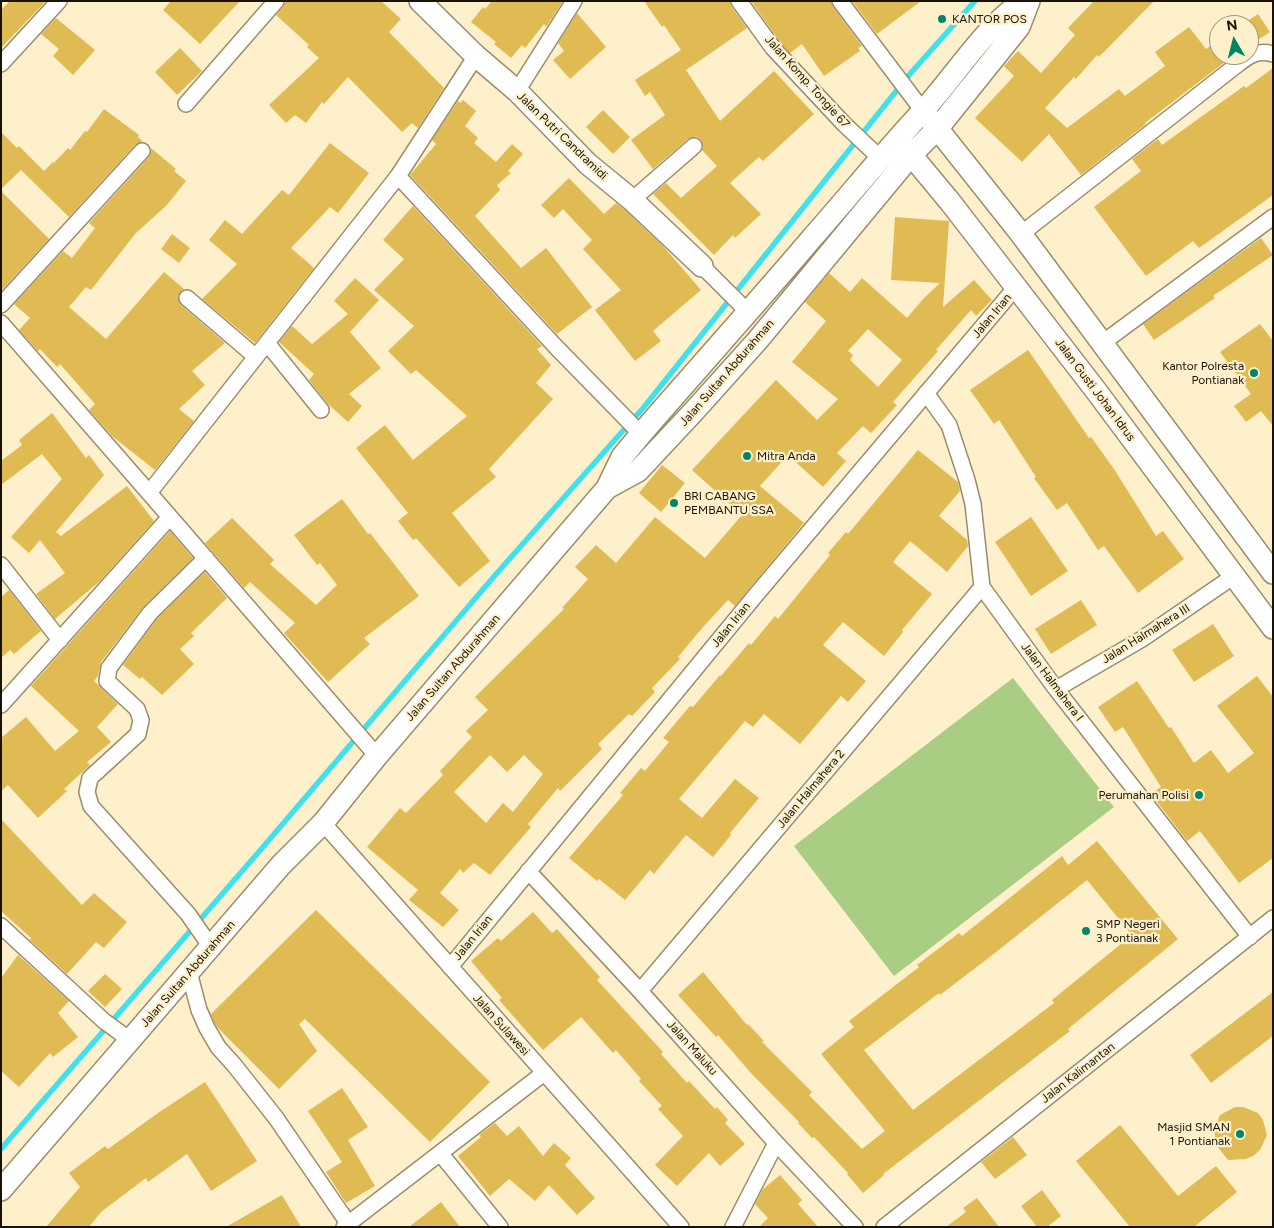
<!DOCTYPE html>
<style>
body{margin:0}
#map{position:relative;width:1274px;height:1228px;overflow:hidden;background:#fef0cb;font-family:Figtree,sans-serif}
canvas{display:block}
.frame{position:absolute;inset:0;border:2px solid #181306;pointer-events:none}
.north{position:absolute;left:1209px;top:15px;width:50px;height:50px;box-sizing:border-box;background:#fef0cb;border:1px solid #a2987c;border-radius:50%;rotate:352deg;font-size:14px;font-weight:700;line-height:20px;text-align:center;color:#181306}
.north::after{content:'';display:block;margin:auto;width:18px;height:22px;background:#008568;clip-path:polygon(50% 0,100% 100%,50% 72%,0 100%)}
</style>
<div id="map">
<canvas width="1274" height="1228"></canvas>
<div class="frame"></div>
<div class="north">N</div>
</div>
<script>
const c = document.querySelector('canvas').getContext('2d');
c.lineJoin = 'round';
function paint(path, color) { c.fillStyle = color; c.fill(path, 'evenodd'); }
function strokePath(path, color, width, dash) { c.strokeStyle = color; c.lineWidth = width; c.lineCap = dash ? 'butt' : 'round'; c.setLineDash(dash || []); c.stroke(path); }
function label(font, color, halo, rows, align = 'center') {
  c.font = font + ' Figtree,sans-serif'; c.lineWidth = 4.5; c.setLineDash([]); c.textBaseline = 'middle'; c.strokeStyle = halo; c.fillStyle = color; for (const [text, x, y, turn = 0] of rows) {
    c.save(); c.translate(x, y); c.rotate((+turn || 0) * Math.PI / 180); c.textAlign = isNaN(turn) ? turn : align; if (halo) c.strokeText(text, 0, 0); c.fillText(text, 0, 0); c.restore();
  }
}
const green = new Path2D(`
 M1013 678 1114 807 894 976 794 846Z`);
const stream = new Path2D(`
 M1 1149 263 847 497 573 644 407 909 75 975 1`);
const building = new Path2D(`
 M10 1H46L1 48V10Z
 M171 1H240L200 44 163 10Z
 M285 1H381L401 19 389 32 444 88 418 128 412 123 402 132 348 77 324 104 322 102 306 123 295 115 286 123 269 105 319 58 307 47 309 45 276 15 283 7Z
 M492 1H563L546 27 544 24 525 48 522 45 511 58 494 44 496 42 471 22 483 7 485 9Z
 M644 1H730L731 6 747 28 686 70 720 121 774 71 814 114 763 161 759 157 730 183 761 214 735 238 733 235 714 255 653 194 666 183 681 198 717 166 702 150 703 145 701 140 697 137 688 139 653 169 631 140 665 115 650 92 645 96 635 80 681 50 664 25 662 27Z
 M751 1H831L833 7 862 46 858 48 860 51 824 76 802 44 790 53 780 42Z
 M852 1H921L877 34Z
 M1094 1H1154L1099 57 1097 55 1076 79 1074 77 1045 108 1067 128 1119 89 1125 96 1165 66 1155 52 1189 27 1206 49 1219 40V55H1234L1145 123 1146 124 1081 175 1049 134 1022 162 975 118 1014 76 1004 66 1018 51 1041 73 1075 35 1068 28Z
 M577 13 606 47 570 79 553 60 564 51 558 43Z
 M1258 14 1270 32 1249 46V20Z
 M56 18 95 50 73 75 53 56 59 49 41 34Z
 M180 48 202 71 177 95 155 72Z
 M1273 68V195L1199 248 1193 241 1146 276 1094 207 1141 171 1132 159 1158 139 1162 145 1244 86 1246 88Z
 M463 100 476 111 465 126 478 138 474 143 496 162 512 144 523 154 508 171 511 173 497 185 500 190 475 216 521 268 546 248 592 307 557 334 410 175 436 144 432 140 458 101 460 103Z
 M104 109 139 135 138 137 143 142 135 145 69 217 21 170 1 189V132L17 148 19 146 44 171 53 162 54 163 68 148 70 150 85 131 87 132Z
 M603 110 630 137 613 154 586 127Z
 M330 143 369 173 338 213 330 207 291 248 314 268 255 343 202 299 237 264 209 240 225 220 242 234 282 190 289 195Z
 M151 148 176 169 174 171 186 181 167 205 136 233 91 290 86 287 69 307 106 339 164 272 184 289 178 296 181 305 225 343 192 371 205 385 179 409 194 421 155 470 112 436 89 410 95 404 60 364 57 367 40 349 38 351 19 330 30 318 14 304 63 251 72 258 95 228 89 223 149 157Z
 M569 178 604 214 616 203 624 209 663 246 701 290 653 331 661 341 635 361 595 310 621 290 583 249 592 240 563 209 554 218 541 205Z
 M1 191 49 239 1 291Z
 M413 206 542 346 537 349 551 365 536 383 553 399 489 469 496 477 452 513 490 561 459 587 416 538 413 540 398 521 408 513 356 448 385 425 413 460 467 416 416 370 411 374 388 351 414 326 374 290 404 259 383 240Z
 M895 217 949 221 943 307 974 280 992 300 976 316 971 310 936 350 938 351 893 402 897 405 871 433 863 426 837 453 846 461 823 487 788 455 760 486 804 523 735 606 728 600 703 627 678 657 680 659 652 688 655 692 632 716 629 714 598 744 602 749 560 791 558 788 528 824 531 827 490 875 474 863 463 873 460 869 440 893 459 910 443 927 409 900 418 890 367 847 400 808 406 813 443 775 440 771 472 737 466 731 488 710 475 697 564 609 562 608 588 579 575 567 596 545 616 563 655 517 705 558 742 515 692 470 776 380 817 420 838 399 792 362 826 321 805 302 829 273 850 292 862 278 907 318 923 299 940 283 891 280ZM868 329 902 360 878 387 850 360 853 355 848 351ZM490 755 507 772 524 755 543 774 513 812 503 803 486 823 454 792Z
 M172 234 190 248 179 263 161 249Z
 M1261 238 1273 255 1213 296 1215 298 1154 340 1143 324Z
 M355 278 379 300 350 332 381 368 349 394 362 406 348 422 329 405 309 380 314 374 279 342 292 326 312 344 348 314 334 301Z
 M1260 324 1273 341V426L1261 411 1246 422 1234 406 1251 394 1220 352Z
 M1028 350 1089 438 1091 437 1114 469 1156 536 1163 531 1184 559 1138 593 1104 546 1098 550 1067 503 1057 510 1034 478 1036 477 999 420 994 424 970 390Z
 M52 413 86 458 89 455 104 475 56 532 61 536 127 486 154 521 100 581 55 619 36 594 65 573 40 540 29 553 11 537 62 479 42 454 1 485V461L22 445 19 440Z
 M918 450 958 482 960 491 939 516 967 540 968 546 947 572 910 541 893 562 932 594 902 630 903 632 884 656 843 622 823 645 866 681 848 702 841 696 800 744 764 714 753 727 745 721 679 799 702 818 735 779 759 798 730 833 731 835 713 857 686 835 654 874 650 870 625 900 599 879 597 881 569 858 623 795 620 793 641 768 645 771 669 742 663 738 690 706 693 707 720 675 721 676 749 643 751 645 775 616 778 619 830 555 828 553 846 532 848 534Z
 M662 465 685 483 661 512 639 493Z
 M342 499 368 534 370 533 419 596 364 638 370 644 328 682 284 633 295 623 250 582 244 588 205 543 232 518 274 560 270 564 316 605 337 585 320 563 317 565 294 535Z
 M1031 517 1068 571 1031 596 995 542Z
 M170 531 193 558 143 607 101 662 98 676 94 681 118 704 97 727 111 742 87 762 90 765 64 789 67 791 38 818 8 785 1 791V738L26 717 55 751 79 731 31 686Z
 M205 572 227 598 191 633 194 636 180 649 194 664 162 695 142 677 140 679 123 665 157 619Z
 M9 590 41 631 14 654 10 650 1 658V597Z
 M1081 600 1097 625 1051 654 1035 629Z
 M1213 624 1234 656 1194 682 1172 650Z
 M1257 676 1273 697V858L1239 883 1200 831 1187 841 1151 794 1161 787 1123 727 1115 732 1098 707 1137 681 1169 728 1171 727 1194 763 1211 750 1228 773 1254 753 1217 706Z
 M1 819 82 905 94 893 127 922 104 948 96 942 67 974 30 940 31 938 1 911Z
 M1097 841 1178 939 1068 1029 1070 1031 883 1174 884 1175 863 1193 847 1174 848 1173 814 1137 812 1138 798 1123 799 1122 750 1072 718 1035 716 1037 678 995 703 972 747 1025 748 1024 764 1041 762 1042 812 1092 809 1095 862 1149 885 1131 821 1054 854 1027 849 1021 919 967 917 965 959 933 962 936 1062 856 1068 865ZM1087 880 1132 935 1052 1000 1054 1003 913 1110 864 1050 939 993 940 995 991 956Z
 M316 910 490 1082 430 1142 305 1019 299 1024 317 1051 279 1089 219 1029 215 1024 211 1014Z
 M533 912 552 933 557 929 600 977 597 980 663 1052 661 1054 687 1083 689 1081 715 1109 717 1107 728 1120 725 1123 745 1144 720 1166 709 1153 677 1186 655 1165 683 1136 658 1109 662 1106 639 1081 641 1079 616 1050 613 1053 581 1017 543 1050 499 1000 502 998 471 961 498 938 501 941Z
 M18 955 69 1001 58 1013 78 1037 53 1057 50 1053 19 1087 1 1071V978Z
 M105 974 122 989 105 1007 88 991Z
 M1273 992V1036L1211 1083 1190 1055Z
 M205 1082 257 1161 211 1191 187 1154 148 1182 146 1178 101 1212 89 1227H46L80 1187 69 1173 105 1146 108 1149 158 1113Z
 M342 1088 368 1127 348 1140 375 1186 346 1203 326 1172 342 1162 308 1111Z
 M1235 1107H1243L1258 1113 1263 1120 1267 1135 1260 1150 1253 1156 1246 1159 1228 1160 1217 1146 1214 1130 1220 1115Z
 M495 1123 507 1136 519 1126 543 1156 554 1143 571 1158 565 1165 595 1198 577 1215 549 1185 535 1201 509 1179 490 1196 458 1156 481 1137 479 1135Z
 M1120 1125 1178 1196 1216 1166 1237 1192 1194 1227H1130L1076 1161Z
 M1013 1137 1027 1155 995 1179 981 1162Z
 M780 1175 802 1200 798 1204 818 1227H759L768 1218 755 1204 762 1190Z
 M1042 1190 1061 1216 1047 1227H1037L1021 1206Z
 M282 1195 301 1227H226Z
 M977 1198 999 1227H946L966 1212 963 1208Z
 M441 1202 460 1227H409Z`);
const street = new Path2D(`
 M739 1 773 48 844 124 880 158
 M840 1 923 111
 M1 64 59 1
 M517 91 574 1
 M186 104 276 1
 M398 176 556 347 641 434
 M632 200 694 146
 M1021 234 1233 68C1246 58 1255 49 1273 54
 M702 266 748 312
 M187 298 256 357
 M1 305 142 151
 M1 323 170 517
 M267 343 321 410
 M1101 344 1273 217
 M926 393 949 425 967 480 973 504 982 587 1056 689 1250 937
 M149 493 398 176 476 56
 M206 558 150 613 109 668 107 681 137 709 141 720 138 734 90 778 87 792 91 806 188 914 211 947
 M1 565 60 640
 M1056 689 1142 639 1234 576
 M1 705 170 517 377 756
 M323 823 681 1227
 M528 871 640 991 776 1143 855 1227
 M1 926 104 1021 130 1040
 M450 967 755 596 1016 287
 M189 972 199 1010 207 1028 218 1047 235 1066 276 1118 348 1223
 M640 991 982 587
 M440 1153 500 1227
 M344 1227 544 1073
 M733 1227 776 1143
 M884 1227 1273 918`);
const secondary = new Path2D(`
 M420 1 476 56 517 91 588 164 632 200 702 266
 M929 118 1021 234 1273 573
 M902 144 951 203 1097 392 1273 628
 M607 488 622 457 641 434C698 368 756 304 812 238 849 196 884 153 922 112 956 75 982 30 1023 1
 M1 1190 281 865 323 823 377 756 607 488 638 471 695 410 757 341 911 155 938 128 1019 27 1029 1`);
const markers = [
 [942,19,5,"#008568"],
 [1254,373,5,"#008568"],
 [747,456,5,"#008568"],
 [674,503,5,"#008568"],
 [1199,795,5,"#008568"],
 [1086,931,5,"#008568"],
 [1240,1134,5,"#008568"]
];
const poiNames = [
 ["KANTOR POS",952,19],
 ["Kantor Polresta",1244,366,"right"],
 ["Pontianak",1244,380,"right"],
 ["Mitra Anda",757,456],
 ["BRI CABANG",684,496],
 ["PEMBANTU SSA",684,510],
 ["Perumahan Polisi",1189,795,"right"],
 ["SMP Negeri",1096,924],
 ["3 Pontianak",1096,938],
 ["Masjid SMAN",1230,1127,"right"],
 ["1 Pontianak",1230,1141,"right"]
];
const streetNames = [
 ["Jalan Komp. Tongie 67",807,82,48],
 ["Jalan Putri Candramidi",562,136,44],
 ["Jalan Irian",992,316,-50],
 ["Jalan Sultan Abdurahman",727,373,-49],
 ["Jalan Gusti Johan Idrus",1095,390,53],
 ["Jalan Irian",731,625,-51],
 ["Jalan Halmahera III",1146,634,-32],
 ["Jalan Sultan Abdurahman",453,668,-49],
 ["Jalan Halmahera I",1052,682,53],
 ["Jalan Halmahera 2",811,789,-50],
 ["Jalan Irian",473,938,-51],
 ["Jalan Sultan Abdurahman",188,974,-49],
 ["Jalan Sulawesi",501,1025,48],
 ["Jalan Maluku",692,1048,48],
 ["Jalan Kalimantan",1078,1073,-38]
];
paint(green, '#a9cd82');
strokePath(stream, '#40e0ed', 5.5);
paint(building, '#e0ba53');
strokePath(street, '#9a8d6b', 18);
strokePath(secondary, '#9a8d6b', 24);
strokePath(street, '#fff', 15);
strokePath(secondary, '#fff', 21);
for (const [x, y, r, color] of markers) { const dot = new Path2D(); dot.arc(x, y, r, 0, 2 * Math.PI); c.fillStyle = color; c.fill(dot); strokePath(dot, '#fef0cb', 2); }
label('12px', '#181306', '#fef0cb', poiNames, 'left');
label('12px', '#181306', '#fef0cb', streetNames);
</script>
